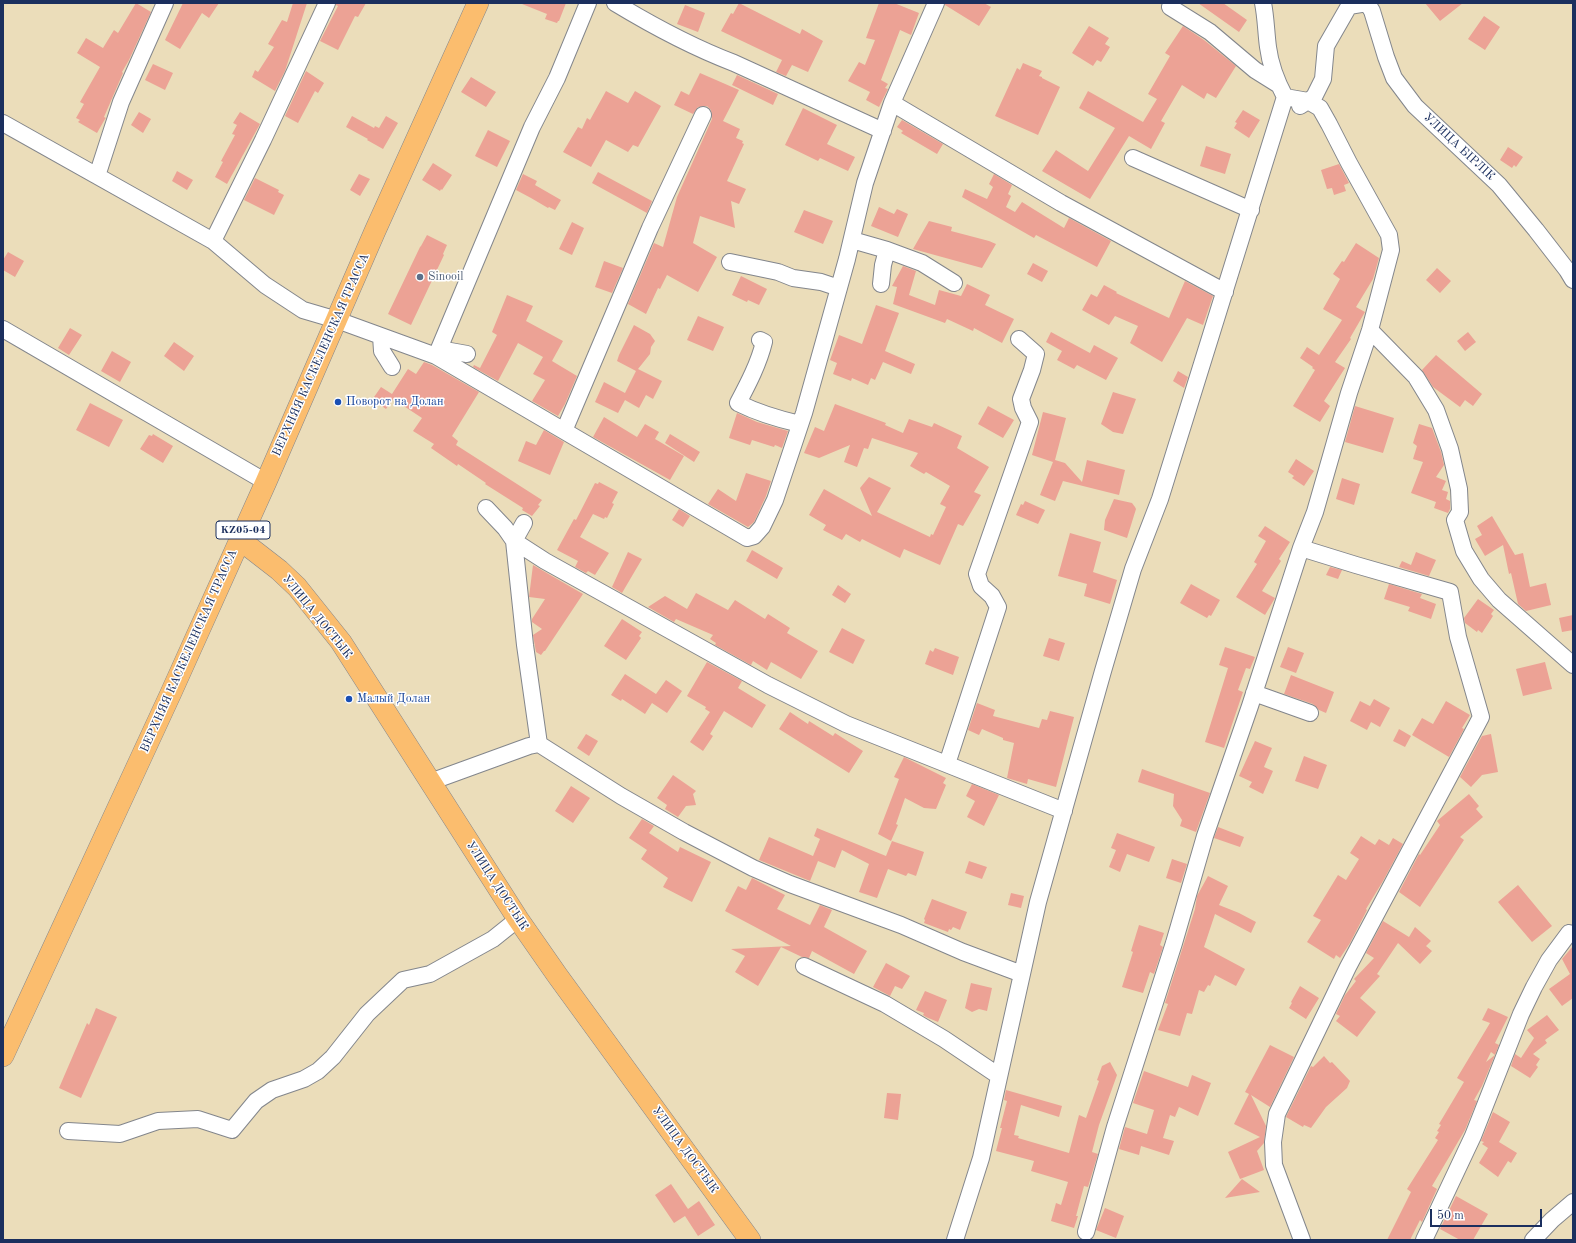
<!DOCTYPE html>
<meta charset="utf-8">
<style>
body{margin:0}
#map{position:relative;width:1576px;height:1243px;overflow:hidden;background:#ebddba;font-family:"Old Standard TT",serif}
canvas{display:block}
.frame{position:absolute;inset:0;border:4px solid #1b2f5e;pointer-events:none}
.scale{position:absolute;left:1430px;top:1209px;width:112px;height:18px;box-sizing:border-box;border:2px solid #1b2f5e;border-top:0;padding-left:5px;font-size:12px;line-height:14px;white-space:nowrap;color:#1b2f5e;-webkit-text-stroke:3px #fff;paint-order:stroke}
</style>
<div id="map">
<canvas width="1576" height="1243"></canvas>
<div class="frame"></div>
<div class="scale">50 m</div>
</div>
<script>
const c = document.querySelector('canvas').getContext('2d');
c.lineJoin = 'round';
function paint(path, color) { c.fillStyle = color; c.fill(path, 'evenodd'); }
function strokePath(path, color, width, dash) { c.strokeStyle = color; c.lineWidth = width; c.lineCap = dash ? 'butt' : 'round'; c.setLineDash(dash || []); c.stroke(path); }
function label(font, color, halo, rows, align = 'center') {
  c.font = font + ' "Old Standard TT",serif'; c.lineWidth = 3; c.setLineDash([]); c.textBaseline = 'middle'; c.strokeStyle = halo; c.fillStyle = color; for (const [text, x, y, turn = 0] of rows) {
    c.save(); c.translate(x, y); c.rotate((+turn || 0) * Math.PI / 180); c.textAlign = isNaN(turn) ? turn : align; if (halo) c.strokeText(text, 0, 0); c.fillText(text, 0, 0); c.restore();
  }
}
const building = new Path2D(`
 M136 3 151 12 129 60 122 72 123 73 104 117 106 118 105 119 97 133 78 122 80 120 76 118 84 104 80 102 100 67 77 53 86 38 103 48 114 30 118 33Z
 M183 3H219L209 18 202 13 180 49 165 40Z
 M293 3H307L285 71 275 91 252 77 255 70 258 72 274 47 268 44 282 20 287 22Z
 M336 3H366L358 17 355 16 338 50 320 41 338 6 336 5Z
 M522 3H566L559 21H558L557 23 545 19 547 14 522 4Z
 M739 3 800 34 802 29 823 41 808 72 792 65 786 76 776 72 782 60 721 31 731 13 733 14Z
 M879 3H894L919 13 911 35 900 30 881 80 888 84 885 88 888 89 879 107 866 100 870 92 848 81 859 62 865 65 875 40 866 38Z
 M945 3H984L991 7 979 26 945 5Z
 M1198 3H1223L1247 20 1239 32Z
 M1425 3H1463L1440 21Z
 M685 5 705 13 698 32 677 24Z
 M1484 16 1500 27 1485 50 1468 39Z
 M1089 26 1109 38 1105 44 1110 47 1101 62 1097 60 1093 66 1072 53Z
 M1183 26 1204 40 1236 66 1216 98 1207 93 1204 99 1182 85 1161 121 1165 123 1151 149 1129 136 1090 199 1042 171 1056 150 1088 171 1115 128 1079 108 1088 91 1143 122 1157 99 1148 94 1170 56 1165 53Z
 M1023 63 1042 71 1039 76 1042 77V78L1060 87 1038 135 995 116 1017 68 1020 70Z
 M153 64 173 73 165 90 145 80Z
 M306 71 324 83 318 93 315 91 298 123 285 116Z
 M700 73 739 90 723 121 740 129 736 138 743 141 742 143 744 144 727 181 746 189 739 204 731 201 735 228 700 216 693 243 717 257 698 292 667 275 660 289 658 288 646 314 628 304 654 243 663 247 677 197 712 119 711 110 707 106 698 107 693 114 674 105 681 91 689 95Z
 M737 75 778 94 773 105 732 85Z
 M471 77 496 92 486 107 461 92Z
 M606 91 628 103 635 91 661 106 638 147 633 145 628 152 606 140 591 167 563 152 578 127 582 129 587 118 590 120Z
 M803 108 837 125 827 144 855 157 848 171 820 158 818 161 785 145Z
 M1243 110 1260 120 1249 138 1234 128 1237 123 1235 122Z
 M139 112 151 119 143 133 131 125Z
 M240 112 260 124 227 184 215 177 223 162 221 161 235 135 232 134 237 125 233 123Z
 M352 116 374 128 375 126 379 128 386 116 398 123 383 149 367 140 368 139 346 127Z
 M902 120 943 144 937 154 901 133 903 131 897 127Z
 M488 130 510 141 497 167 475 156Z
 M1206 146 1231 154 1225 174 1200 166Z
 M1508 147 1523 157 1516 167 1514 165 1512 168 1500 160Z
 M433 163 452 175 442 190 441 189 440 191 422 180Z
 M1339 164 1349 183 1344 185 1346 191 1334 195 1332 188 1327 189 1321 170Z
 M177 171 193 180 187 190 172 181Z
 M598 172 652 201 647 213 592 183Z
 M359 174 370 179 360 196 350 190Z
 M523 174 537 181 535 185 561 200 555 210 549 207 548 208 531 198 516 190Z
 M994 174 1012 185 1008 194 1011 196 1006 207 1015 212 1022 202 1064 228 1069 218 1111 241 1097 267 1036 235 1034 238 962 197 965 189 987 199 993 187 989 184Z
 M255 178 279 190 278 192 284 195 274 215 244 200Z
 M879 207 894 214 897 209 908 214 898 237 871 226Z
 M804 210 833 221 823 244 794 232Z
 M929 221 952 227 951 231 989 241 996 244 982 268 913 249Z
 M572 222 584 228 572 255 559 249Z
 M427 235 447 245 443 254 444 255 411 325 388 314 420 247 421 246Z
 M1356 243 1379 258 1373 279 1356 307 1365 312 1350 338 1351 339 1335 362 1345 368 1324 401 1330 406 1320 422 1293 406 1315 370 1312 368 1313 367 1300 358 1307 347 1319 355 1342 320 1323 309 1340 279 1333 274 1342 261 1344 262Z
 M8 252 24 261 15 277 3 270V260Z
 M604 261 623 268 612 293 595 287Z
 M1033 263 1048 271 1042 282 1027 274Z
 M903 266 916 271 909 295 935 305 939 290 961 296 967 284 990 295 985 305 1014 319 1002 343 974 328 973 331 947 319 945 323 893 304 897 287 892 286Z
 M1437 268 1451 281 1440 293 1426 280Z
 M741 276 767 289 759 305 748 300 747 302 732 295Z
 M1185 281 1213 296 1203 325 1187 318 1162 362 1130 343 1138 326 1115 316 1109 325 1082 310 1091 294 1097 297 1104 285 1117 292 1116 293 1169 318Z
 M507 295 533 306 526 321 563 341 552 361 577 376 565 404 558 416 532 401 545 380 533 374 543 357 518 343 498 381 473 367 474 365 480 368 497 335 492 332Z
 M876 305 899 313 885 351 915 364 911 374 883 362 875 380 871 378 868 385 852 378 851 381 833 374 837 363 830 360 839 335 862 344Z
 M698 316 724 327 713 351 687 340Z
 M634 325 650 334 655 341 651 347 650 354 638 369 662 381 653 399 646 395 639 408 625 400 618 413 595 402 604 382 625 393 636 371 617 361 619 355Z
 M70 328 82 335 69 355 58 348Z
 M1051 332 1090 353 1094 345 1118 358 1106 380 1077 365 1074 369 1057 360 1062 351 1046 342Z
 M1468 332 1476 342 1465 351 1457 341Z
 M174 342 194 356 184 371 164 356Z
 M112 351 131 362 120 382 101 371Z
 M1436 355 1482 394 1473 406 1465 400 1460 407 1433 387 1422 370Z
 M424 362 432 365 479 392 452 436 458 441 456 445 542 500 538 505 540 506 532 516 522 510 523 508 485 484 486 483 458 464 457 466 431 448 434 444 413 431 422 418 393 399 386 409 376 402 378 400 374 397 381 387 392 394 408 369 416 374Z
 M1178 371 1188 377 1184 388 1173 381Z
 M1113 392 1136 399 1123 434 1113 432 1101 424Z
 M90 403 123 420 109 447 76 430Z
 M835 404 886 423 885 425 903 433 909 419 932 427 934 423 962 436 957 448 989 467 974 492 981 495 963 526 958 524 940 565 904 549 900 558 862 539 860 542 846 534 842 540 823 530 826 525 809 515 824 489 872 516 860 488 869 477 891 488 877 512 930 537 931 534 933 535 946 507 940 504 950 486 926 472 924 474 910 466 918 453 872 438 868 449 864 448 857 467 844 462 850 445 819 458 804 453 815 427 824 431Z
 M988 406 1014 420 1003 438 978 424Z
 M1355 406 1394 418 1383 453 1345 442Z
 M1043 412 1066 418 1055 460 1065 463 1082 482 1087 460 1125 470 1119 495 1063 481 1055 501 1040 495 1053 462 1032 455Z
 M737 413 757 422 788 431 782 448 775 445 774 447 752 440 750 445 729 438Z
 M604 417 637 437 645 424 659 432 655 439 684 456 670 480 593 437Z
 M1419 424 1432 428 1441 452 1444 465 1436 477 1446 481 1442 490 1448 492 1446 499 1450 501V509L1448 513 1434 508 1436 502 1411 493 1423 462 1413 459 1417 446 1413 443Z
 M544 430 564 442 550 475 518 461 526 441 536 445Z
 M153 434 173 446 163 463 140 449 149 435 152 436Z
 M670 434 700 452 694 462 665 443Z
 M1296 459 1314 471 1304 486 1292 478 1294 476 1288 472Z
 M746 473 771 481 766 496 754 522 748 527 708 504 718 489 736 501Z
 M1342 478 1360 484 1354 505 1336 499Z
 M599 482 618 492 612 503 614 504 607 518 605 517 604 519 593 514 580 537 609 553 595 575 588 571 586 573 575 567 578 561 557 550 574 519 576 520 595 483 598 484Z
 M1114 499 1132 503 1135 507 1136 509 1127 538 1104 530 1105 520Z
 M1025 501 1045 510 1038 524 1016 515 1021 504 1023 505Z
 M679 509 690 516 683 527 672 520Z
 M1492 516 1515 555 1523 553 1530 587 1546 583 1551 605 1526 611 1518 604 1511 573 1509 574 1503 545 1485 556 1475 539 1482 535 1477 526Z
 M1265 526 1290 542 1279 559 1281 561 1262 591 1275 598 1265 615 1236 597 1257 564 1254 562 1266 541 1258 536Z
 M1070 533 1101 542 1093 572 1117 580 1110 604 1084 596 1087 584 1058 576Z
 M752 550 783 568 777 579 746 561Z
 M628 552 642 559 622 593 612 587Z
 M1416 552 1436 560 1429 576 1399 567 1402 561 1411 565Z
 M533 565 583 594 545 651H544L541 655 536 652 533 635 542 629 532 622V619L545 599 529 597Z
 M1330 567 1342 570 1338 579 1326 575Z
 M1191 584 1220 600 1211 616 1209 615 1207 618 1180 603Z
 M1389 584 1422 594 1420 598 1436 604 1431 619 1408 611 1410 607 1384 599Z
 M838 585 851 594 845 603 832 595Z
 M696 593 728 610 735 600 765 619 768 614 790 628 787 633 818 651 801 679 771 662 767 670 753 661 751 665 715 645 716 643 710 639 713 635 676 619 674 622 648 607 665 596 687 609Z
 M1478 599 1494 610 1491 614 1493 616 1482 633 1478 630 1477 632 1465 623 1464 618Z
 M1573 615V630L1562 632 1559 618Z
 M622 619 642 632 639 636 641 638 626 660 604 646Z
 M842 628 865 640 853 664 829 652Z
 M1049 638 1065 643 1059 661 1043 656Z
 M1225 647 1255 657 1250 669 1246 668 1238 690 1243 692 1224 748 1205 742 1228 668 1219 665Z
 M1288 647 1304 653 1296 673 1280 667Z
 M935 648 959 657 953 675 925 664 930 650 933 652Z
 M707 662 742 681 738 688 766 705 752 728 724 711 710 734 713 736 703 751 690 742 710 712 705 709 706 707 687 696Z
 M1545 662 1552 689 1523 696 1516 669Z
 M625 674 656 694 666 680 682 691 667 713 652 703 645 714 622 699 621 701 611 695Z
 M1291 675 1334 692 1326 713 1319 710 1313 704 1284 694Z
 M1374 699 1390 708 1380 727 1371 722 1367 730 1350 721 1360 701 1370 706Z
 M1446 701 1470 715 1462 728 1464 729 1449 757 1412 735 1422 718 1433 724Z
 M977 703 995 710 993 716 1039 728 1042 719 1047 720 1050 711 1074 717 1056 787 1028 779 1027 784 1007 778 1014 743 1003 740V738L982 729 979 735 968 730Z
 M790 712 808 724 809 721 833 736 835 733 863 751 849 773 779 729Z
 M1399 729 1411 736 1405 747 1393 741Z
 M586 734 598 741 589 756 577 748Z
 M1491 734 1498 772 1482 775 1471 787 1460 777 1482 736Z
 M1255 741 1272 748 1264 767 1273 771 1263 794 1249 787 1252 782 1239 776Z
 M1304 756 1327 765 1318 789 1295 781Z
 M904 757 946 778 943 783 946 785 936 809 924 808 905 798 896 824 898 825 891 841 878 834 899 779 894 777Z
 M1142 769 1210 793 1196 832 1180 826 1182 820 1173 806 1174 794 1138 782Z
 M673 775 696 791 693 794 696 805 686 806 678 817 665 809 667 805 657 798Z
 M972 784 999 795 984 826 967 817 975 801 966 796Z
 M571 786 590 798 573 823 555 811Z
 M1469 794 1479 806 1476 809 1483 817 1460 837 1464 840 1420 907 1399 892 1419 854 1420 855 1440 825 1437 821Z
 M642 819 654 826 649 833 678 852 680 847 711 862 692 902 663 887 668 878 641 859 647 850 629 838Z
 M1218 827 1244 837 1240 847 1214 838Z
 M817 828 886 856 892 841 924 852 916 876 908 873 906 876 888 869 877 898 859 892 869 864 842 850 835 868 818 861 810 881 759 860 769 837 813 856 820 839 814 836Z
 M1117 833 1155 847 1149 862 1127 854 1120 872 1109 867 1116 850 1111 848Z
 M1361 836 1375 845 1379 839 1389 845 1393 838 1403 844 1383 881 1366 909 1367 910 1350 943 1340 958 1336 955 1334 959 1307 942 1321 920 1313 916 1338 875 1346 880 1359 859 1350 853Z
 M1172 859 1187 864 1181 883 1166 878Z
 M969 861 987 867 982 879 965 873Z
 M1208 876 1228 886 1219 905 1239 913 1256 922 1251 933 1215 914 1204 947 1245 969 1236 986 1215 975 1210 986 1208 985 1204 992 1199 990 1192 1014 1187 1013 1180 1036 1158 1030 1168 1004 1165 1003 1195 909 1197 896Z
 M752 878 785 895 777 909 810 925 820 905 832 910 824 927 867 951 854 974 812 951 809 958 802 957 781 947 758 986 735 972 745 956 731 949 791 946 725 911 738 886 746 890Z
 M1518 885 1552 926 1532 942 1498 902Z
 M1011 893 1024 896 1021 908 1008 905Z
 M932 899 967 912 960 930 953 927 951 930 949 929 948 932 924 923 925 920 924 919Z
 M1383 921 1409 937 1415 927 1431 941 1426 946 1432 951 1420 964 1398 943 1377 974 1380 976 1360 998 1376 1012 1357 1037 1336 1021 1340 1016 1336 1014 1345 995 1356 981 1354 979 1374 958 1366 953Z
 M1139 925 1164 933 1160 945 1163 947 1154 974 1150 972 1143 993 1122 987 1133 952 1131 951Z
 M1573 946V998L1562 1006 1549 989 1570 974 1562 959Z
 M886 963 910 976 902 989 895 986 890 996 873 987Z
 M971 983 992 988 987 1011 979 1009 972 1012 965 1008Z
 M1300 986 1319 998 1306 1019 1289 1008 1292 1003 1291 1002Z
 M925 991 947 1000 938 1022 926 1017 923 1015 924 1013 916 1010Z
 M96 1008 117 1017 81 1098 59 1088 87 1023 89 1025Z
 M1488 1008 1508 1017 1495 1043 1499 1045 1495 1055 1491 1052 1486 1062 1495 1055 1482 1086 1474 1100 1477 1101 1465 1130 1432 1186 1437 1189 1422 1222 1420 1220 1410 1240H1387L1411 1192 1407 1189 1438 1140 1435 1138 1439 1132 1437 1131 1441 1125 1439 1124 1464 1082 1457 1078 1490 1023 1482 1020Z
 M1547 1015 1559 1030 1545 1040 1547 1043 1533 1054 1540 1059 1536 1065 1538 1067 1530 1078 1511 1066 1515 1054 1521 1058 1534 1038 1527 1030Z
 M1270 1045 1294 1057 1270 1107 1251 1095 1266 1126 1264 1143 1257 1151 1264 1170 1240 1179 1228 1152 1260 1137 1234 1124 1249 1094 1245 1092Z
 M1324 1056 1330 1063 1332 1062 1350 1081 1347 1088 1326 1107 1311 1128 1304 1125 1303 1127 1286 1117 1311 1066 1313 1067Z
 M1110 1062 1117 1075 1099 1125 1092 1152 1098 1154 1088 1187 1084 1186 1076 1216H1078L1074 1228 1051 1221 1056 1203 1061 1205 1068 1182 1031 1171 1034 1161 996 1151 1002 1128H1000L1007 1101 1004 1100 1006 1090 1062 1106 1059 1117 1021 1105 1014 1135 1019 1136 1018 1138 1069 1153 1079 1115 1086 1118 1099 1081 1097 1080 1102 1066Z
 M1144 1071 1188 1087 1192 1075 1211 1083 1198 1116 1179 1107 1175 1117 1170 1115 1163 1138 1174 1141 1169 1155 1141 1146 1139 1155 1119 1149 1125 1127 1147 1134 1154 1110 1133 1103Z
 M887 1093 901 1094 898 1120 884 1118Z
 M1493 1112 1510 1122 1499 1142 1517 1153 1511 1163 1508 1161 1498 1177 1479 1163 1488 1148 1482 1144 1484 1142 1481 1141Z
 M1242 1179 1260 1192 1225 1198Z
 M671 1184 688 1209 699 1201 715 1225 698 1236 685 1216 674 1223 655 1195Z
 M1456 1196 1488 1214 1473 1240H1460L1440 1229Z
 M1105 1208 1124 1216 1116 1238 1096 1230Z`);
const minor = new Path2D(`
 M615 3C653 26 692 47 734 63L883 131
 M1367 3 1372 11 1386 57 1394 78 1415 106 1499 185 1536 230 1567 270 1573 280
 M1170 7 1210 32 1255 70 1279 85
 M892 103 1061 203 1225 292
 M1300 106 1314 97 1323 79 1326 46 1349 6 1367 3
 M3 123 213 241 265 285 303 310 337 320 436 356 747 538 754 536 762 527 775 500 804 413 847 259 865 183 892 103 936 3
 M1133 158 1251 210
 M97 176 121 102 165 3
 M852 240 887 250 922 263 954 283
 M213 241 263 140 327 3
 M730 262 778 272 793 278 821 282 839 288
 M881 284 883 265 887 250
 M3 329 266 482
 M1370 330 1416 377 1436 410 1450 449 1459 489 1460 512 1455 520 1464 551 1481 579 1499 600 1573 665
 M381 336 382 351 392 367
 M760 340 764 342C759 363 748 384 738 403 758 413 778 419 800 424
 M439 349 467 354
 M436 356 532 127 557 78 588 3
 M564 431 650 228 703 115
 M486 508 505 528 514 541 525 645 539 744 621 796 684 832 753 868 790 884 901 925 963 952 1022 974
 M524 523 514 541 545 561 768 685 846 724 1064 811
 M1301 548 1356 565 1450 592 1458 637 1481 717 1348 967 1277 1114 1273 1142 1274 1165 1302 1240
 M1254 693 1310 713
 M947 764 998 607 992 596 981 586 977 574 1030 422 1023 408 1021 399 1032 370 1036 354 1019 339
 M430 782 529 746 539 744
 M804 966 885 1004 944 1039 999 1076
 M68 1131 120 1134 158 1121 198 1119 232 1130 256 1101 272 1090 304 1079 318 1071 333 1057 367 1014 403 980 430 974 493 939 518 919
 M1086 1232 1115 1127 1174 943 1205 836 1250 706 1301 548 1315 512 1349 393 1370 330 1391 250 1389 235 1349 163 1329 124 1320 108 1308 101 1285 97
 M955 1240 981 1158 1038 902 1103 671 1133 569 1160 499 1285 97C1277 82 1270 63 1268 47 1266 32 1266 18 1263 3
 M1424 1240 1473 1136 1521 1014 1534 987 1549 960 1569 933
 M1533 1240 1552 1220 1573 1202`);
const major = new Path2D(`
 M239 539 279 570 297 587 341 642 518 919 557 975 750 1240
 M3 1056 170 695 266 482 375 231 478 3`);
const markers = [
 [420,277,4,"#5c6f8a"],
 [338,402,4,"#1a4fb4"],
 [349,699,4,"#1a4fb4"]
];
const shields = [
 [243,530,54]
];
const shieldNames = [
 ["KZ05-04",243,530]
];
const streetNames = [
 ["УЛИЦА БІРЛІК",1459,147,43],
 ["ВЕРХНЯЯ КАСКЕЛЕНСКАЯ ТРАССА",321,355,-66],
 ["УЛИЦА ДОСТЫК",317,617,51],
 ["ВЕРХНЯЯ КАСКЕЛЕНСКАЯ ТРАССА",189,651,-66],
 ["УЛИЦА ДОСТЫК",497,886,57],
 ["УЛИЦА ДОСТЫК",685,1150,54]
];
const serviceNames = [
 ["Sinooil",428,277]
];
const transitNames = [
 ["Поворот на Долан",346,402],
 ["Малый Долан",357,699]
];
paint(building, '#eca295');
strokePath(minor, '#83868c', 18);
strokePath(major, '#83868c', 22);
strokePath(minor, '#fff', 16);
strokePath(major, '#fbbd6e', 21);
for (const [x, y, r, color] of markers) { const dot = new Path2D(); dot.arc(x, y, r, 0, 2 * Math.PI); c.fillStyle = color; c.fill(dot); strokePath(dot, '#fff', 1.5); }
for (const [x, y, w] of shields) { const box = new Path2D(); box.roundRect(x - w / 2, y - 9, w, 18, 3); c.fillStyle = '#fff'; c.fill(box); strokePath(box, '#1b2f5e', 1); }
label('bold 11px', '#1b2f5e', null, shieldNames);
label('12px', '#1b2f5e', '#fff', streetNames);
label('12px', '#4e5e75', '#fff', serviceNames, 'left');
label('12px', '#164399', '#fff', transitNames, 'left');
</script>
